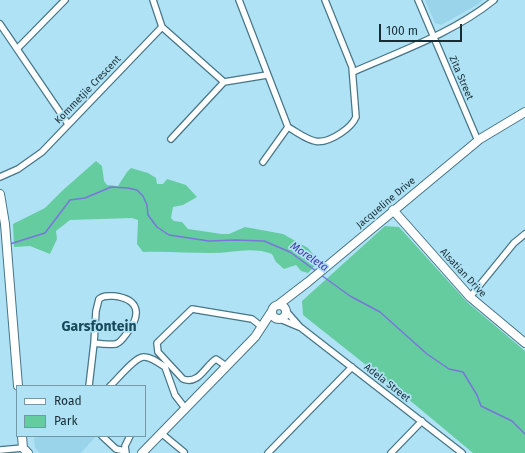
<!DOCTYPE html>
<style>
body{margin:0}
#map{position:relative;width:525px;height:453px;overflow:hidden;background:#afe2f5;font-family:"Fira Sans",sans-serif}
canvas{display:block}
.legend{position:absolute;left:16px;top:385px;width:130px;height:52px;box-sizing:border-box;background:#afe2f5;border:1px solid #7399a7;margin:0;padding:5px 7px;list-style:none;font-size:12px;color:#182c33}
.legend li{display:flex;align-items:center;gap:8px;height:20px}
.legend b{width:20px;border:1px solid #7399a7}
.scale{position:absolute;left:379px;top:24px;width:83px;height:18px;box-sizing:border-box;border:2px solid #182c33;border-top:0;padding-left:5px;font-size:12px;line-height:14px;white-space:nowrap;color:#182c33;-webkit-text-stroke:3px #afe2f5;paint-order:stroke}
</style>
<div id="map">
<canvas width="525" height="453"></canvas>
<ul class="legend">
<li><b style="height:5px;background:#fff"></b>Road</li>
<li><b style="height:11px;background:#65cc9f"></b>Park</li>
</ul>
<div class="scale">100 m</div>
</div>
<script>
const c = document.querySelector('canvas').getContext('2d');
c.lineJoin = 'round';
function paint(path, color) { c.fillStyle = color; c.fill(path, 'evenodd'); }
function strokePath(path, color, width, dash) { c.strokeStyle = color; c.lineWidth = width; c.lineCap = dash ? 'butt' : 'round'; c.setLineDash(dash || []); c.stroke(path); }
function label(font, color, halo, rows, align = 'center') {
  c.font = font + ' "Fira Sans",sans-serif'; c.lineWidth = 3.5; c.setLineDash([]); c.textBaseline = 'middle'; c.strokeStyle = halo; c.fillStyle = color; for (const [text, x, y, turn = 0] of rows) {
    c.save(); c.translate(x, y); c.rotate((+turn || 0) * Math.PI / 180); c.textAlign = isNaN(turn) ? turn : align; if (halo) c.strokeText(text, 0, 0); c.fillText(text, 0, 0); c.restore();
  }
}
const built = new Path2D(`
 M425 0H483L477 5 441 25 435 23Z
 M34 436H96L81 453H40L35 448Z`);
const green = new Path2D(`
 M96 161 102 166 104 181 107 185 118 186 127 172 131 168 148 173 156 178 157 184H163L167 179 186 185 197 197 183 205 173 207 171 218 174 221 182 222 188 229 222 234H229L245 227 283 234 308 248 319 261 308 273 301 271 296 265 284 269 276 262 272 254C252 246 232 253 211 253 188 253 165 251 143 252L137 244 138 220 132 218 70 220 56 231 57 239 50 254 30 246 14 247 13 224 45 208 63 190Z
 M385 226 399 227 467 302 525 351V453H473L395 388 303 315 302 301Z`);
const stream = new Path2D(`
 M10 244 45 233 70 200 85 198 111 187 128 188 137 190 143 196 147 205 148 215 157 227 169 235 209 241 235 240 264 241 290 252 316 271
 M321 275 350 296 380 312 427 354 449 369 463 372 477 395 481 406 512 421 525 434`);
const street = new Path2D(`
 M153 0 162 27 224 82 267 75
 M239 0 288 127
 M418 0 478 141
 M0 24 68 124
 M17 49 65 0
 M353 72C401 51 453 33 494 0
 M288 127C310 140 317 149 341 133 347 129 353 124 356 117L352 67 325 0
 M171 139 224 82
 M263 162 288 127
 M0 177 18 169 42 152 162 27
 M470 297 514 243 525 234
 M286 311 300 327 462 453
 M280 319 299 327
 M226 366 216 359C205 366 199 385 183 379L158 352 157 343 192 309 252 319 262 327
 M89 386 94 343C101 344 109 345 116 344 121 342 124 337 127 333 142 314 139 299 114 296 108 296 104 295 99 299L96 311 94 343
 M110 386C117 380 134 358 143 357 150 356 159 363 165 367L175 395 185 408
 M161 433 184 452
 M102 436 116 449 125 451
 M0 450 23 448
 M126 453 125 446 130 436
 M268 453 352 367
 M391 453 422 421`);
const secondary = new Path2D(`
 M0 194 5 224 18 386
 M393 210 470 297 525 343
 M278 305 308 282 480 139 525 112
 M272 312a7 7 0 1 1 14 0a7 7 0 1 1-14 0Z
 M22 436 23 448 28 453
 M142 453 255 337 272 311`);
const streetNames = [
 ["Zita Street",461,78,67],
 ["Kommetjie Crescent",88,90,-46],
 ["Jacqueline Drive",386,203,-40],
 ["Alsatian Drive",463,273,47],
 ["Adela Street",387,383,38]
];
const waterNames = [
 ["Moreleta",309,257,34]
];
const districtNames = [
 ["Garsfontein",99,327]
];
paint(built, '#9ad4ea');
paint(green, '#65cc9f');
strokePath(stream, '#7a75dd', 1.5);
strokePath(street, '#467687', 8);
strokePath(secondary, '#467687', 10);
strokePath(street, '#fff', 5.5);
strokePath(secondary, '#fff', 8);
label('10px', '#182c33', '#afe2f5', streetNames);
label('italic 11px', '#4733ad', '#afe2f5', waterNames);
label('bold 14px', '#174959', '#afe2f5', districtNames);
</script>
